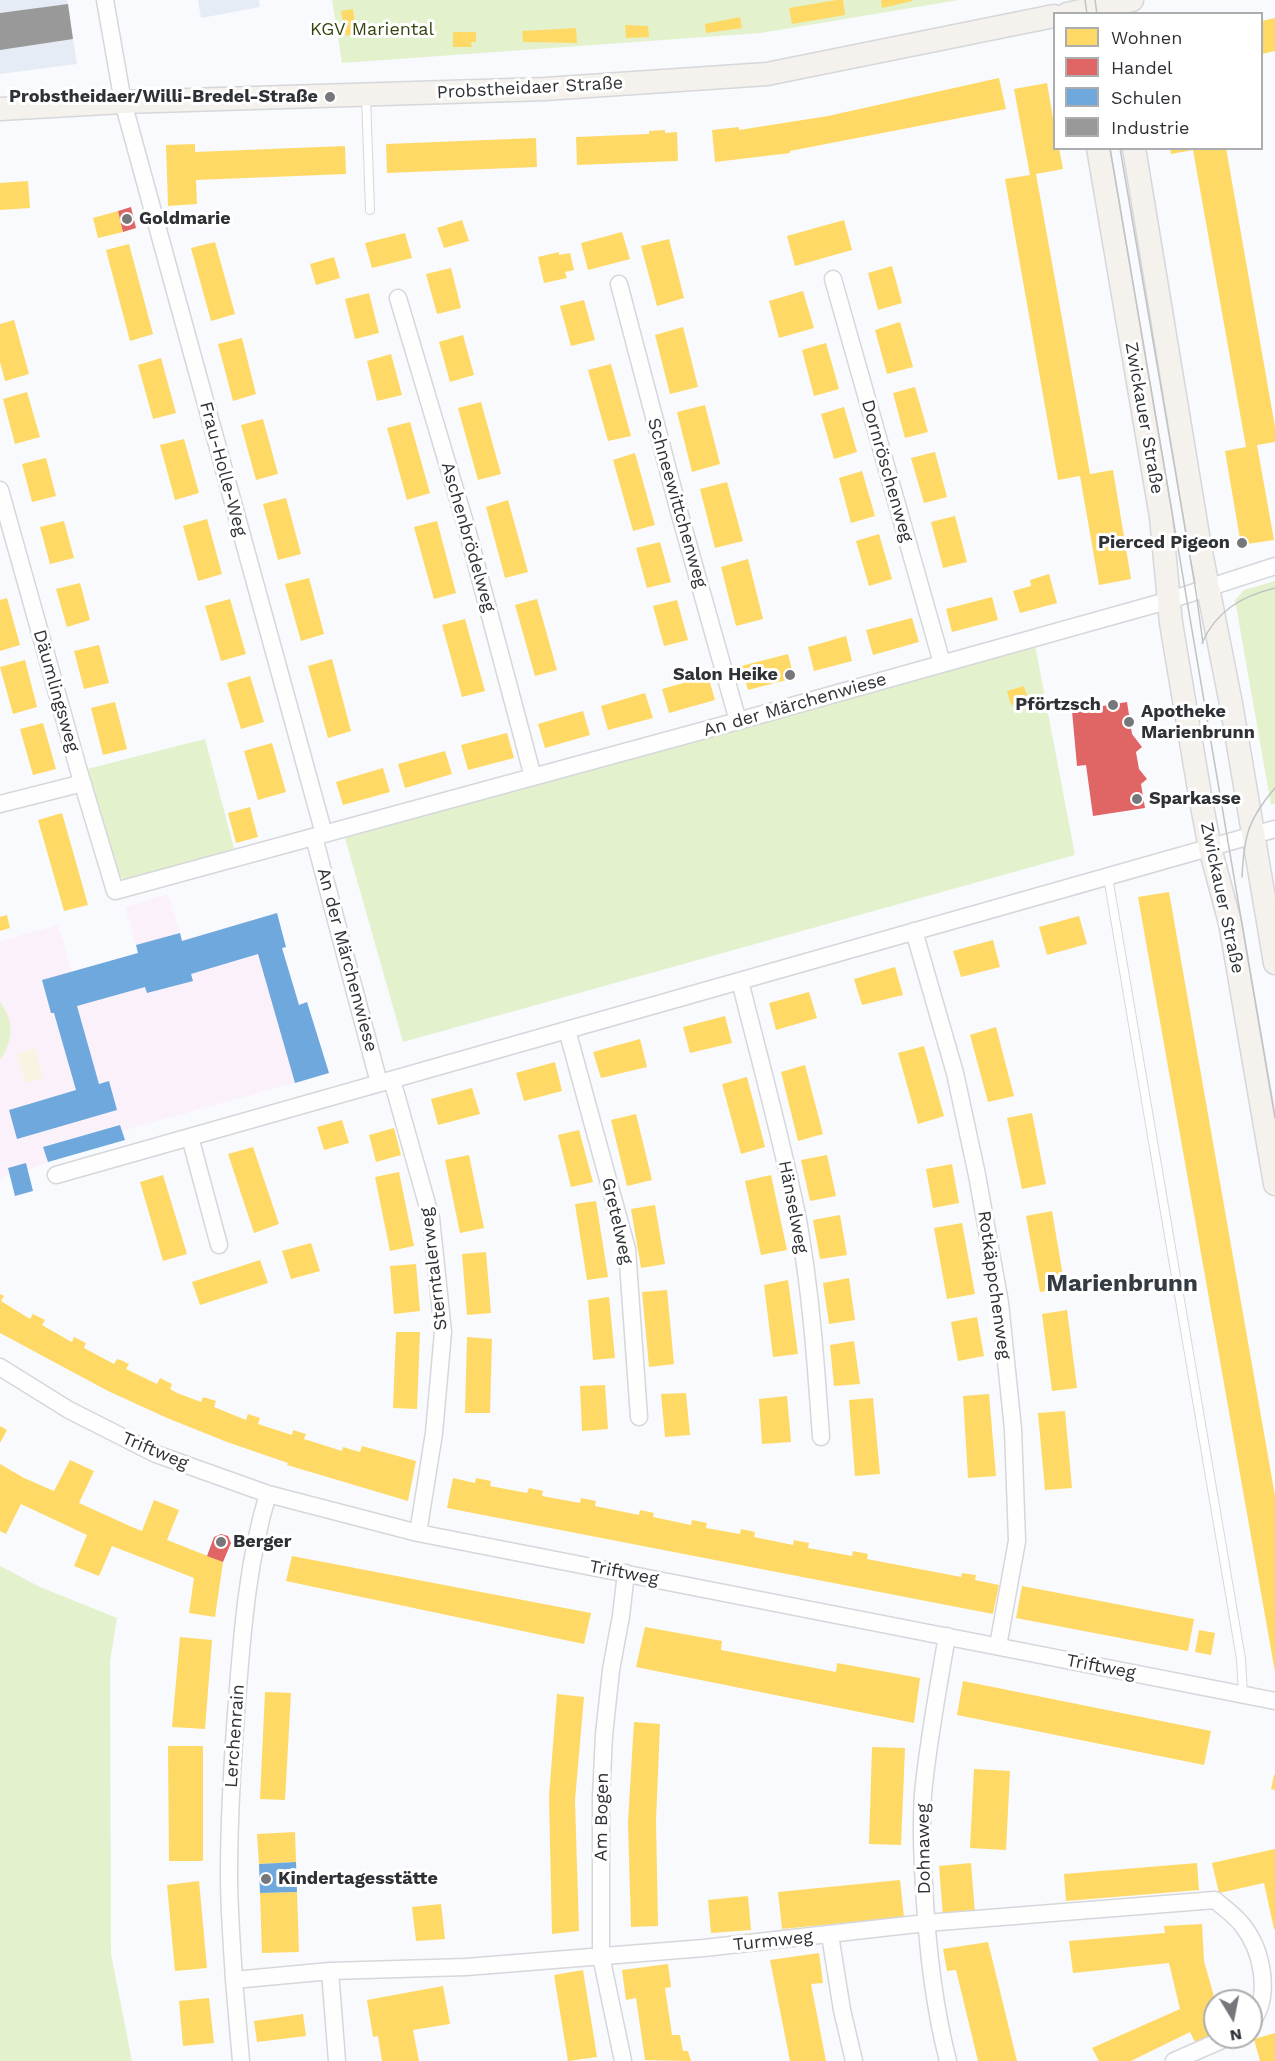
<!DOCTYPE html>
<meta charset="utf-8">
<style>
body{margin:0}
#map{position:relative;width:1275px;height:2061px;overflow:hidden;background:#f8fafd;font-family:"Work Sans",sans-serif}
canvas{display:block}
.legend{position:absolute;left:1053px;top:12px;width:210px;height:138px;box-sizing:border-box;background:#fff;border:2px solid #abadae;margin:0;padding:8px 10px;list-style:none;font-size:18px;color:#2e3135}
.legend li{display:flex;align-items:center;gap:12px;height:30px}
.legend b{width:30px;border:2px solid #abadae}
.north{position:absolute;left:1203px;top:1989px;width:60px;height:60px;box-sizing:border-box;background:#fff;border:2px solid #abadae;border-radius:50%;rotate:170deg;font-size:16px;font-weight:700;line-height:24px;text-align:center;color:#2e3135}
.north::after{content:'';display:block;margin:auto;width:21px;height:27px;background:#75777b;clip-path:polygon(50% 0,100% 100%,50% 72%,0 100%)}
</style>
<div id="map">
<canvas width="1275" height="2061"></canvas>
<ul class="legend">
<li><b style="height:16px;background:#ffd966"></b>Wohnen</li>
<li><b style="height:16px;background:#e06666"></b>Handel</li>
<li><b style="height:16px;background:#6fa8dc"></b>Schulen</li>
<li><b style="height:16px;background:#999"></b>Industrie</li>
</ul>
<div class="north">N</div>
</div>
<script>
const c = document.querySelector('canvas').getContext('2d');
c.lineJoin = 'round';
function paint(path, color) { c.fillStyle = color; c.fill(path, 'evenodd'); }
function strokePath(path, color, width, dash) { c.strokeStyle = color; c.lineWidth = width; c.lineCap = dash ? 'butt' : 'round'; c.setLineDash(dash || []); c.stroke(path); }
function label(font, color, halo, rows, align = 'center') {
  c.font = font + ' "Work Sans",sans-serif'; c.lineWidth = 6; c.setLineDash([]); c.textBaseline = 'middle'; c.strokeStyle = halo; c.fillStyle = color; for (const [text, x, y, turn = 0] of rows) {
    c.save(); c.translate(x, y); c.rotate((+turn || 0) * Math.PI / 180); c.textAlign = isNaN(turn) ? turn : align; if (halo) c.strokeText(text, 0, 0); c.fillText(text, 0, 0); c.restore();
  }
}
const built = new Path2D(`
 M0 0H67L77 64 0 74Z
 M198 0H259L260 7 201 18Z`);
const education = new Path2D(`
 M168 894 182 940 277 913 286 947 282 948 299 1004 307 1002 329 1073 122 1131 120 1125 44 1146 48 1162 27 1171 9 1174 0 1179V941L58 925 72 972 138 953 125 907Z`);
const green = new Path2D(`
 M332 0H959L761 33 342 63Z
 M1275 581V804L1271 805 1235 600 1244 590Z
 M1035 645 1075 855 403 1042 345 838Z
 M205 739 235 852 127 881 119 876 87 769Z
 M0 1002C15 1021 13 1041 0 1060Z
 M0 1566 40 1587 117 1618 110 1661 111 1954 132 2061H0Z`);
const sand = new Path2D(`
 M35 1048 43 1078 25 1083 17 1054Z`);
const homes = new Path2D(`
 M837 0H843L845 15 792 24 789 8Z
 M881 0H912V1L882 8Z
 M353 9 356 33 346 36 341 11Z
 M740 17 742 28 706 33 705 24Z
 M1275 18V51L1262 54V21Z
 M625 25 648 26 649 37 626 38Z
 M576 28 577 43 523 42 522 31Z
 M453 32H476V42H471L472 47H453Z
 M999 78 1006 109 790 151V153L715 162 712 130 739 127V130L828 116Z
 M1047 83 1054 124V148H1059L1063 169 1036 174 1090 474 1113 470 1131 579 1099 585 1080 476 1058 480 1005 179 1030 175 1014 89Z
 M665 130V133L677 132 678 161 577 165 576 137 649 134V131Z
 M536 138 537 167 387 173 386 144Z
 M195 144V152L345 146 346 174 196 180 197 204 168 206 166 145Z
 M1170 148H1226L1275 427V442L1257 445 1274 540 1241 545 1225 451 1246 447 1193 150 1171 154Z
 M28 181 30 208 0 210V183Z
 M118 211 123 232 98 238 93 218Z
 M462 220 469 241 444 248 437 228Z
 M844 220 852 250 795 266 787 236Z
 M622 232 630 259 588 270 581 243Z
 M405 233 412 258 372 268 365 243Z
 M669 239 684 298 657 306 641 246Z
 M215 242 235 314 211 321 191 248Z
 M129 244 153 334 130 341 106 250Z
 M559 252V255L570 253 574 270 565 272 567 278 544 283 538 257Z
 M334 257 340 278 316 285 310 264Z
 M892 266 902 303 878 310 868 273Z
 M451 268 461 308 437 314 426 274Z
 M803 291 814 328 779 338 769 301Z
 M369 293 379 333 355 339 345 299Z
 M584 300 595 340 571 346 560 306Z
 M14 320 29 374 5 381 0 362V324Z
 M900 322 913 367 887 374 875 330Z
 M683 327 698 387 670 394 655 335Z
 M463 335 474 375 450 382 439 342Z
 M242 338 256 394 233 401 218 344Z
 M826 343 839 389 814 396 802 350Z
 M391 354 402 395 377 401 367 361Z
 M161 358 176 413 153 419 138 365Z
 M611 364 631 436 608 441 588 370Z
 M915 387 928 432 905 438 893 393Z
 M27 392 40 437 15 444 3 399Z
 M481 402 501 474 478 480 458 408Z
 M705 405 720 464 692 472 677 412Z
 M844 407 857 452 834 459 821 414Z
 M263 419 278 474 256 480 241 425Z
 M410 422 430 493 407 500 387 428Z
 M184 439 199 493 175 500 160 445Z
 M935 452 947 497 924 503 911 458Z
 M635 453 655 525 633 531 613 460Z
 M46 458 56 496 32 502 22 464Z
 M862 471 875 516 851 523 839 478Z
 M727 482 743 541 715 548 700 489Z
 M286 498 301 554 278 560 263 504Z
 M508 500 528 572 505 578 486 507Z
 M955 516 967 562 943 568 931 522Z
 M207 519 222 574 198 581 183 526Z
 M64 521 74 558 50 564 40 527Z
 M437 521 456 593 434 599 414 527Z
 M879 534 892 579 869 586 856 541Z
 M660 542 671 582 647 588 636 548Z
 M748 559 763 619 736 626 721 567Z
 M1049 574 1057 603 1020 613 1013 591 1031 586 1030 580Z
 M309 578 324 634 301 641 285 584Z
 M80 583 90 620 67 627 56 589Z
 M992 597 998 620 952 632 946 609Z
 M7 598 20 645 0 651V600Z
 M230 599 246 654 221 661 205 606Z
 M537 599 557 670 535 676 515 605Z
 M677 600 688 640 664 646 653 606Z
 M912 618 919 642 873 655 866 630Z
 M465 619 485 691 462 697 442 625Z
 M846 636 852 661 814 671 808 647Z
 M99 645 109 683 84 689 74 651Z
 M788 654 794 678 748 690 741 666Z
 M332 659 351 731 328 738 308 666Z
 M25 660 37 707 13 714 0 667Z
 M250 676 264 722 241 729 227 683Z
 M708 676 715 700 669 713 662 689Z
 M1024 686 1028 700 1011 705 1007 691Z
 M645 693 653 718 608 730 601 706Z
 M115 702 127 749 103 755 91 708Z
 M583 711 590 735 545 748 538 724Z
 M43 723 56 769 33 775 20 729Z
 M507 733 514 758 468 770 461 745Z
 M272 743 286 792 258 800 244 751Z
 M445 751 452 774 405 788 398 764Z
 M383 768 390 792 343 805 336 782Z
 M250 807 258 837 236 843 228 813Z
 M62 813 88 905 64 911 38 820Z
 M1169 892 1275 1496V1672L1138 897Z
 M7 915 10 928 0 931V917Z
 M1079 916 1087 944 1047 955 1039 927Z
 M993 940 1000 967 961 977 953 951Z
 M895 967 903 995 862 1005 854 979Z
 M809 992 817 1018 776 1030 769 1003Z
 M725 1016 732 1043 690 1053 683 1027Z
 M996 1027 1014 1096 988 1102 970 1035Z
 M640 1039 647 1067 601 1078 593 1052Z
 M924 1046 944 1116 918 1124 898 1053Z
 M555 1062 562 1091 524 1101 516 1073Z
 M805 1065 823 1134 798 1141 781 1072Z
 M747 1077 765 1147 741 1154 722 1084Z
 M472 1088 480 1114 438 1125 431 1099Z
 M1032 1113 1046 1184 1022 1189 1007 1118Z
 M636 1114 652 1180 627 1186 611 1120Z
 M342 1120 349 1143 324 1150 317 1127Z
 M394 1128 401 1155 376 1162 369 1135Z
 M579 1130 593 1182 571 1187 558 1135Z
 M253 1147 279 1224 254 1233 228 1154Z
 M469 1155 484 1228 460 1233 445 1160Z
 M827 1155 836 1196 810 1201 801 1160Z
 M952 1164 959 1203 933 1208 926 1169Z
 M399 1172 414 1246 390 1251 375 1177Z
 M163 1175 187 1254 163 1261 140 1182Z
 M771 1175 787 1250 761 1255 745 1181Z
 M596 1201 608 1277 587 1280 575 1204Z
 M655 1205 665 1264 641 1268 631 1209Z
 M1052 1211 1065 1288 1040 1292 1026 1216Z
 M840 1215 847 1255 820 1259 813 1220Z
 M962 1223 975 1294 947 1299 934 1228Z
 M311 1243 320 1271 291 1279 282 1251Z
 M486 1252 491 1313 467 1315 462 1254Z
 M260 1260 268 1283 200 1305 192 1282Z
 M416 1264 420 1311 394 1314 390 1266Z
 M849 1278 855 1320 829 1324 823 1283Z
 M788 1280 798 1354 773 1357 764 1285Z
 M667 1290 674 1364 649 1367 642 1292Z
 M0 1294 4 1296 1 1301 30 1319 33 1314 45 1320 42 1325 68 1340 72 1342 74 1337 86 1343 84 1348 114 1364 117 1359 123 1361 129 1364 126 1369 157 1384 160 1378 172 1384 170 1389 177 1393 201 1402 203 1397 216 1401 214 1407 236 1416 246 1420 248 1414 260 1418 258 1424 292 1435 293 1430 306 1434 304 1439 342 1451 343 1447 360 1452 362 1446 416 1461 408 1501 287 1465 288 1463 227 1442 167 1418 108 1391 0 1333Z
 M609 1297 615 1358 593 1360 588 1300Z
 M1067 1310 1077 1388 1052 1391 1042 1314Z
 M977 1317 984 1356 958 1361 951 1322Z
 M396 1332H420L417 1409 393 1408Z
 M467 1337 492 1339 490 1413H465Z
 M854 1341 860 1384 834 1386 830 1345Z
 M605 1385 608 1429 582 1431 580 1386Z
 M686 1393 690 1435 665 1437 661 1394Z
 M989 1394 996 1476 968 1478 963 1396Z
 M787 1396 791 1442 762 1444 759 1399Z
 M873 1398 880 1474 855 1476 849 1400Z
 M1065 1411 1072 1488 1045 1490 1038 1413Z
 M0 1426 7 1430 0 1443Z
 M70 1460 94 1471 79 1503 132 1527 142 1531 154 1500 179 1510 167 1540 223 1562 215 1617 189 1613 194 1578 112 1546 99 1576 74 1566 87 1535 21 1504 6 1534 0 1531V1464L24 1478 54 1491Z
 M453 1478 475 1483 476 1478 491 1481 490 1486 527 1493 529 1488 543 1491 542 1496 580 1503 581 1498 596 1501 595 1506 639 1515 640 1510 654 1513 653 1517 691 1525 692 1520 707 1523 706 1528 740 1534 741 1529 755 1532 754 1537 793 1545 794 1540 809 1543 808 1548 852 1556 853 1551 868 1554 867 1559 961 1577 962 1573 976 1575 975 1580 999 1585 993 1614 447 1508Z
 M292 1556 591 1613 584 1644 286 1581Z
 M1022 1586 1194 1619 1188 1651 1016 1618Z
 M645 1627 722 1641 721 1650 836 1672 837 1663 920 1678 914 1723 636 1667Z
 M1199 1630 1215 1633 1211 1655 1195 1652Z
 M180 1637 212 1640 205 1729 172 1727Z
 M963 1681 1211 1731 1204 1765 957 1715Z
 M265 1692 291 1693 285 1800 260 1799Z
 M557 1694 584 1697 575 1800 579 1931 552 1934 549 1796Z
 M634 1722 660 1724 656 1820 658 1926 631 1927 628 1822Z
 M168 1746H203V1861H169Z
 M872 1747 905 1748 901 1845 869 1844Z
 M974 1769 1010 1771 1006 1850 970 1848Z
 M1274 1775H1275V1790L1271 1789Z
 M295 1832 296 1862 259 1864 257 1834Z
 M1275 1849V1929H1274L1264 1883 1219 1893 1212 1863Z
 M971 1863 975 1914 943 1917 939 1866Z
 M1197 1863 1199 1890 1066 1901 1064 1874Z
 M900 1880 904 1917 782 1929 778 1892Z
 M199 1881 207 1968 175 1971 167 1885Z
 M297 1892 299 1952 262 1953 260 1893Z
 M748 1896 751 1930 711 1933 708 1900Z
 M441 1904 445 1939 416 1941 412 1907Z
 M1202 1924 1204 1961 1215 2000V2033L1195 2042 1190 2032 1131 2061H1099L1092 2048 1180 2009 1169 1963 1073 1973 1069 1941 1165 1933 1164 1926Z
 M988 1942 1017 2061H978L956 1970 947 1971 943 1949Z
 M819 1953 823 1983 811 1984 826 2061H790L770 1960Z
 M668 1964 671 1987 665 1988 672 2035H680L683 2051H688L691 2061 645 2060 636 1998 626 2000 622 1970Z
 M583 1970 597 2057 568 2061 554 1975Z
 M443 1986 450 2024 413 2030 419 2061H382L378 2036 373 2037 367 2000Z
 M209 1998 214 2043 183 2046 179 2001Z
 M303 2014 306 2036 257 2042 254 2021Z
 M1275 2033V2061H1260L1254 2039Z`);
const shops = new Path2D(`
 M131 207 136 228 123 232 118 211Z
 M1127 702 1132 734 1142 747 1136 752 1139 769 1147 779 1141 784 1145 808 1093 816 1086 765 1077 766 1072 711Z
 M221 1534 228 1536 231 1543 223 1562 207 1556 214 1537Z`);
const schools = new Path2D(`
 M277 913 286 947 282 948 299 1005 307 1002 329 1073 295 1083 258 954 191 974 193 981 147 993 145 987 77 1006 99 1084 109 1081 117 1110 17 1139 9 1110 76 1090 54 1013H51L42 980 138 953 136 945 180 933 182 941Z
 M120 1125 125 1140 48 1162 43 1147Z
 M26 1163 33 1191 15 1196 8 1168Z
 M296 1862 297 1892 260 1893 259 1864Z`);
const industry = new Path2D(`
 M68 4 73 39 0 50V13Z`);
const lane = new Path2D(`
 M366 96 370 210
 M1108 877 1241 1659 1243 1694`);
const street = new Path2D(`
 M105 0 123 102 324 834
 M833 279 942 663
 M619 284 678 508 738 721
 M398 298 466 526 533 777
 M0 490 78 768 115 891 738 721 1170 600 1275 566
 M0 804 83 783
 M314 837 379 1083
 M914 931 955 1073 977 1175 1000 1303 1013 1429 1017 1541 998 1646
 M740 981C760 1061 782 1140 798 1220 811 1292 816 1365 821 1437
 M567 1030 627 1249 639 1417
 M392 1080 431 1218 443 1332 434 1433 418 1533
 M190 1137 219 1245
 M56 1175 1275 829
 M0 1367 69 1410 156 1454 268 1494 418 1533 1275 1701
 M268 1494C249 1556 243 1623 238 1688 233 1750 229 1813 229 1875 229 1910 232 1945 234 1980L330 1971 337 2061
 M947 1636C938 1689 928 1741 923 1794 921 1824 922 1855 924 1885 927 1945 933 2003 948 2061
 M830 1935 842 2010 854 2061
 M330 1971 466 1967 704 1948 926 1923 1215 1900C1224 1908 1236 1916 1243 1926 1262 1950 1272 1996 1251 2023
 M234 1980 241 2061
 M623 2061 601 1956V1797L604 1735 611 1670 621 1616 626 1573
 M1174 2061 1229 2037`);
const secondary = new Path2D(`
 M1067 14 1132 0
 M0 109 123 102 545 89 767 74 1054 16
 M1098 148 1161 517 1171 623 1201 801 1210 848 1230 923 1275 1184
 M1134 148 1200 547 1232 709 1275 963`);
const tram = new Path2D(`
 M1085 0 1087 14
 M1095 0 1097 14
 M1110 148 1275 1118
 M1120 148 1196 592 1203 643
 M1202 643C1216 611 1242 596 1275 588
 M1242 877C1244 836 1248 819 1275 788`);
const markers = [
 [330,97,6,"#75777b"],
 [127,219,6,"#75777b"],
 [1242,543,6,"#75777b"],
 [790,675,6,"#75777b"],
 [1113,705,6,"#75777b"],
 [1129,722,6,"#75777b"],
 [1137,799,6,"#75777b"],
 [221,1542,6,"#75777b"],
 [266,1879,6,"#75777b"]
];
const parkNames = [
 ["KGV Mariental",372,30]
];
const streetNames = [
 ["Probstheidaer Straße",530,88,-3],
 ["Zwickauer Straße",1144,418,80],
 ["Frau-Holle-Weg",223,469,75],
 ["Dornröschenweg",887,471,74],
 ["Schneewittchenweg",677,503,74],
 ["Aschenbrödelweg",468,537,74],
 ["Däumlingsweg",56,691,74],
 ["An der Märchenwiese",795,705,-16],
 ["Zwickauer Straße",1222,898,78],
 ["An der Märchenwiese",347,960,75],
 ["Hänselweg",793,1207,79],
 ["Gretelweg",617,1221,77],
 ["Sterntalerweg",434,1269,-97],
 ["Rotkäppchenweg",994,1285,82],
 ["Triftweg",155,1451,23],
 ["Triftweg",624,1573,11],
 ["Triftweg",1101,1667,11],
 ["Lerchenrain",235,1736,-86],
 ["Am Bogen",602,1817,-89],
 ["Dohnaweg",924,1849,-91],
 ["Turmweg",773,1941,-6]
];
const poiNames = [
 ["Probstheidaer/Willi-Bredel-Straße",318,97,"right"],
 ["Goldmarie",139,219],
 ["Pierced Pigeon",1230,543,"right"],
 ["Salon Heike",778,675,"right"],
 ["Pförtzsch",1101,705,"right"],
 ["Apotheke",1141,712],
 ["Marienbrunn",1141,733],
 ["Sparkasse",1149,799],
 ["Berger",233,1542],
 ["Kindertagesstätte",278,1879]
];
const districtNames = [
 ["Marienbrunn",1122,1284]
];
paint(built, '#e6ecf5');
paint(education, '#fbf1fb');
paint(green, '#e3f2cd');
paint(sand, '#f9f4e2');
paint(homes, '#ffd966');
paint(shops, '#e06666');
paint(schools, '#6fa8dc');
paint(industry, '#999');
strokePath(lane, '#d5d7da', 10);
strokePath(street, '#d5d7da', 19);
strokePath(secondary, '#d5d7da', 25);
strokePath(lane, '#fefeff', 8);
strokePath(street, '#fefeff', 16);
strokePath(secondary, '#f5f2ed', 22);
strokePath(tram, '#c2c3c4', 1.5);
for (const [x, y, r, color] of markers) { const dot = new Path2D(); dot.arc(x, y, r, 0, 2 * Math.PI); c.fillStyle = color; c.fill(dot); strokePath(dot, '#fff', 2); }
label('18px', '#35450e', '#fff', parkNames);
label('18px', '#2e3135', '#fff', streetNames);
label('bold 18px', '#2e3135', '#fff', poiNames, 'left');
label('bold 24px', '#353b43', '#fff', districtNames);
</script>
